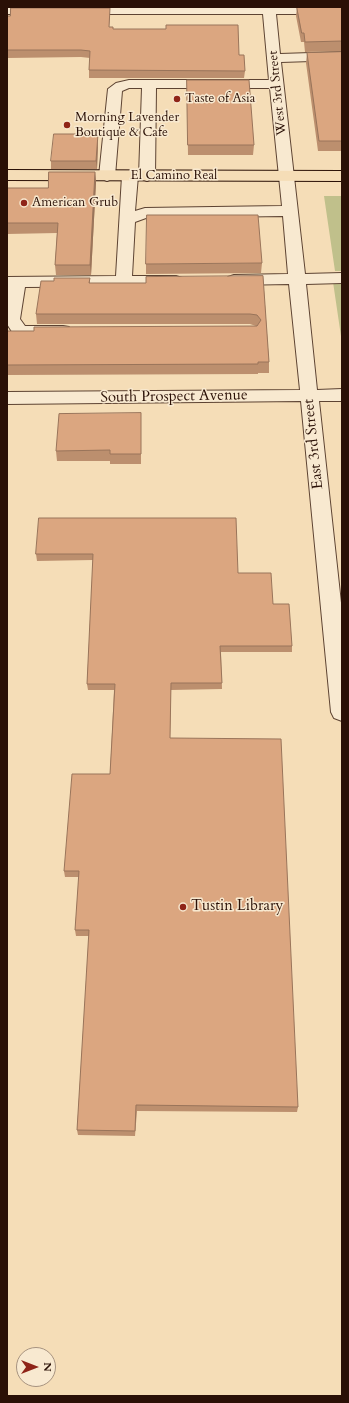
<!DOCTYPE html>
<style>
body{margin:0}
#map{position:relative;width:349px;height:1403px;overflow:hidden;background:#f5ddb7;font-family:Cardo,serif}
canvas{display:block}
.frame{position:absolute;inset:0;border:8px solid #2a1006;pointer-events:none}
.north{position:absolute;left:16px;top:1347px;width:40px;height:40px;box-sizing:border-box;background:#f8e9d0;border:1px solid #a6927f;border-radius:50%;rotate:90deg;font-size:11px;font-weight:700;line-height:16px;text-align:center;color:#2a1006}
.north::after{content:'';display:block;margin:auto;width:14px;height:18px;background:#8f2418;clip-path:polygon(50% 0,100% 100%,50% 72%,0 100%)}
</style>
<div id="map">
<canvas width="349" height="1403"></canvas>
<div class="frame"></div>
<div class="north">N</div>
</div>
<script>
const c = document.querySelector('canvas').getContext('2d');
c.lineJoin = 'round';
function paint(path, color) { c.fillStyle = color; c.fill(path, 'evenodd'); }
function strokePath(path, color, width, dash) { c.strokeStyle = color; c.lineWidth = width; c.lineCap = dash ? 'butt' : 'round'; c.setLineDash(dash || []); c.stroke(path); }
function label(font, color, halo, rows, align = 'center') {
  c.font = font + ' Cardo,serif'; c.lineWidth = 3; c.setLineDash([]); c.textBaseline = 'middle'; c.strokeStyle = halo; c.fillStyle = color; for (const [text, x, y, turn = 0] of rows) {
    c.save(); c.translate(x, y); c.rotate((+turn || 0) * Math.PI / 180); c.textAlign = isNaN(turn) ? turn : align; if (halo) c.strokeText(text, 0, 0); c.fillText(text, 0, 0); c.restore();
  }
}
const green = new Path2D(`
 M324 196H342V271H335Z
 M333 282H342V343Z`);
const minor = new Path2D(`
 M7 7H45L47 10 46 13 41 14H7Z
 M74 7H342V14H276L280 54 342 52V60L281 62 305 274 342 273V283L306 284 317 390 342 389V401H319L342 612V721L334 718 331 712 301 401 7 404V392L300 390 289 284 234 285 228 283 226 280 228 277 234 275 288 274 283 216 146 218 135 222 132 276H176L182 278 184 281 182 284 176 286 25 287 20 319 25 326H63L69 327 72 331 69 335 63 336H20L14 335 7 324V277L116 276 122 176 125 173 130 171 135 173 138 176 135 211 145 208 282 206 270 88H156L155 176 152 179 147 181 142 179 139 176 142 88H129L122 91 115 176 112 179 107 181 102 179 99 176 108 89 116 83 129 80H269L263 14H79L74 13 73 10Z`);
const major = new Path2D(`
 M7 170 342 171V181L7 180Z`);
const wall = new Path2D(`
 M297 7H342V51L305 52 304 42H301L296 16Z
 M7 16H110L109 27 113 29 239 55 245 71 244 78H89V70L90 58 81 57 7 58Z
 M342 52V151H318L306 63 307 53Z
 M187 80 254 145 253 155H188Z
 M98 142 97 169H51V161Z
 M95 172 96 182 91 275H56L55 265 57 233 7 234V188H48Z
 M262 263 261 273 146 274V264Z
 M263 276 269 362V373H258V374L7 375V331H34L257 326H256L250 324H37L36 314 54 281 90 278V283H146Z
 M141 424V464H110V461H57L56 451Z
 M39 518 238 573 273 604 292 646V652H221L222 689 171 690 170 738 298 1107 297 1112 137 1111 135 1136 78 1135 77 1130 89 936H76L75 930 79 877H65L64 871 110 774 114 690H88L87 684 93 560 37 561 36 554Z`);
const shadedWall = new Path2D(`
 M98 134V142L97 169 96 161Z
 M95 172 96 182 91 275 90 265Z`);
const building = new Path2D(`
 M297 7H342V41L305 42 304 33H302Z
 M11 8H110L109 27H113V29H166V25H238L239 55H244L245 71 89 70 90 51 81 50H7V16H10Z
 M342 52V141H319L307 53Z
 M187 80H249L254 145H188Z
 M54 134H98L96 161H51Z
 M49 172H95L90 265H55L58 223H7V188H48Z
 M147 215H258L262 263 146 264Z
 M263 276 269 362H258V364L7 365V331H34V327L257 326 261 320 257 315 250 314H36L41 281H54V278H90L89 283H146V277Z
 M141 413V454H110V450L56 451 59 414Z
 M39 518H236L238 573H271L273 604H289L292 646H220L222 683H171L170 738 281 739 298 1107 136 1105 135 1131 77 1130 89 930H75L79 871H64L72 774H110L115 684H87L93 554H36Z`);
const markers = [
 [177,99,4,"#8f2418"],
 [67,125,4,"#8f2418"],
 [24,203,4,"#8f2418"],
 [183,907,4,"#8f2418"]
];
const farStreetnames = [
 ["West 3rd Street",278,93,-96],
 ["El Camino Real",174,176]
];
const farPoinames = [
 ["Taste of Asia",185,99],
 ["Morning Lavender",75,118],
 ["Boutique & Cafe",75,133],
 ["American Grub",32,203]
];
const streetNames = [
 ["South Prospect Avenue",174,397,-1],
 ["East 3rd Street",314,444,-96]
];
const poiNames = [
 ["Tustin Library",191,907]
];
paint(green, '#c0c08b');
strokePath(minor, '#5d4332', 2);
strokePath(major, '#2a1006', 2);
paint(minor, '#f8e9d0');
paint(major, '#f5ddb7');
paint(wall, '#bc8f6e');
paint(shadedWall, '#99745a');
paint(building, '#dba680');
strokePath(building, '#99745a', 1);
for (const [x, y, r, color] of markers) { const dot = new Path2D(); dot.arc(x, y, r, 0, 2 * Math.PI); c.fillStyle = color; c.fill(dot); strokePath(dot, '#f8e9d0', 1.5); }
label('13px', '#2a1006', '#f8e9d0', farStreetnames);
label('13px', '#2a1006', '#f8e9d0', farPoinames, 'left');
label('15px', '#2a1006', '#f8e9d0', streetNames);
label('15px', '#2a1006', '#f8e9d0', poiNames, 'left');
</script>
